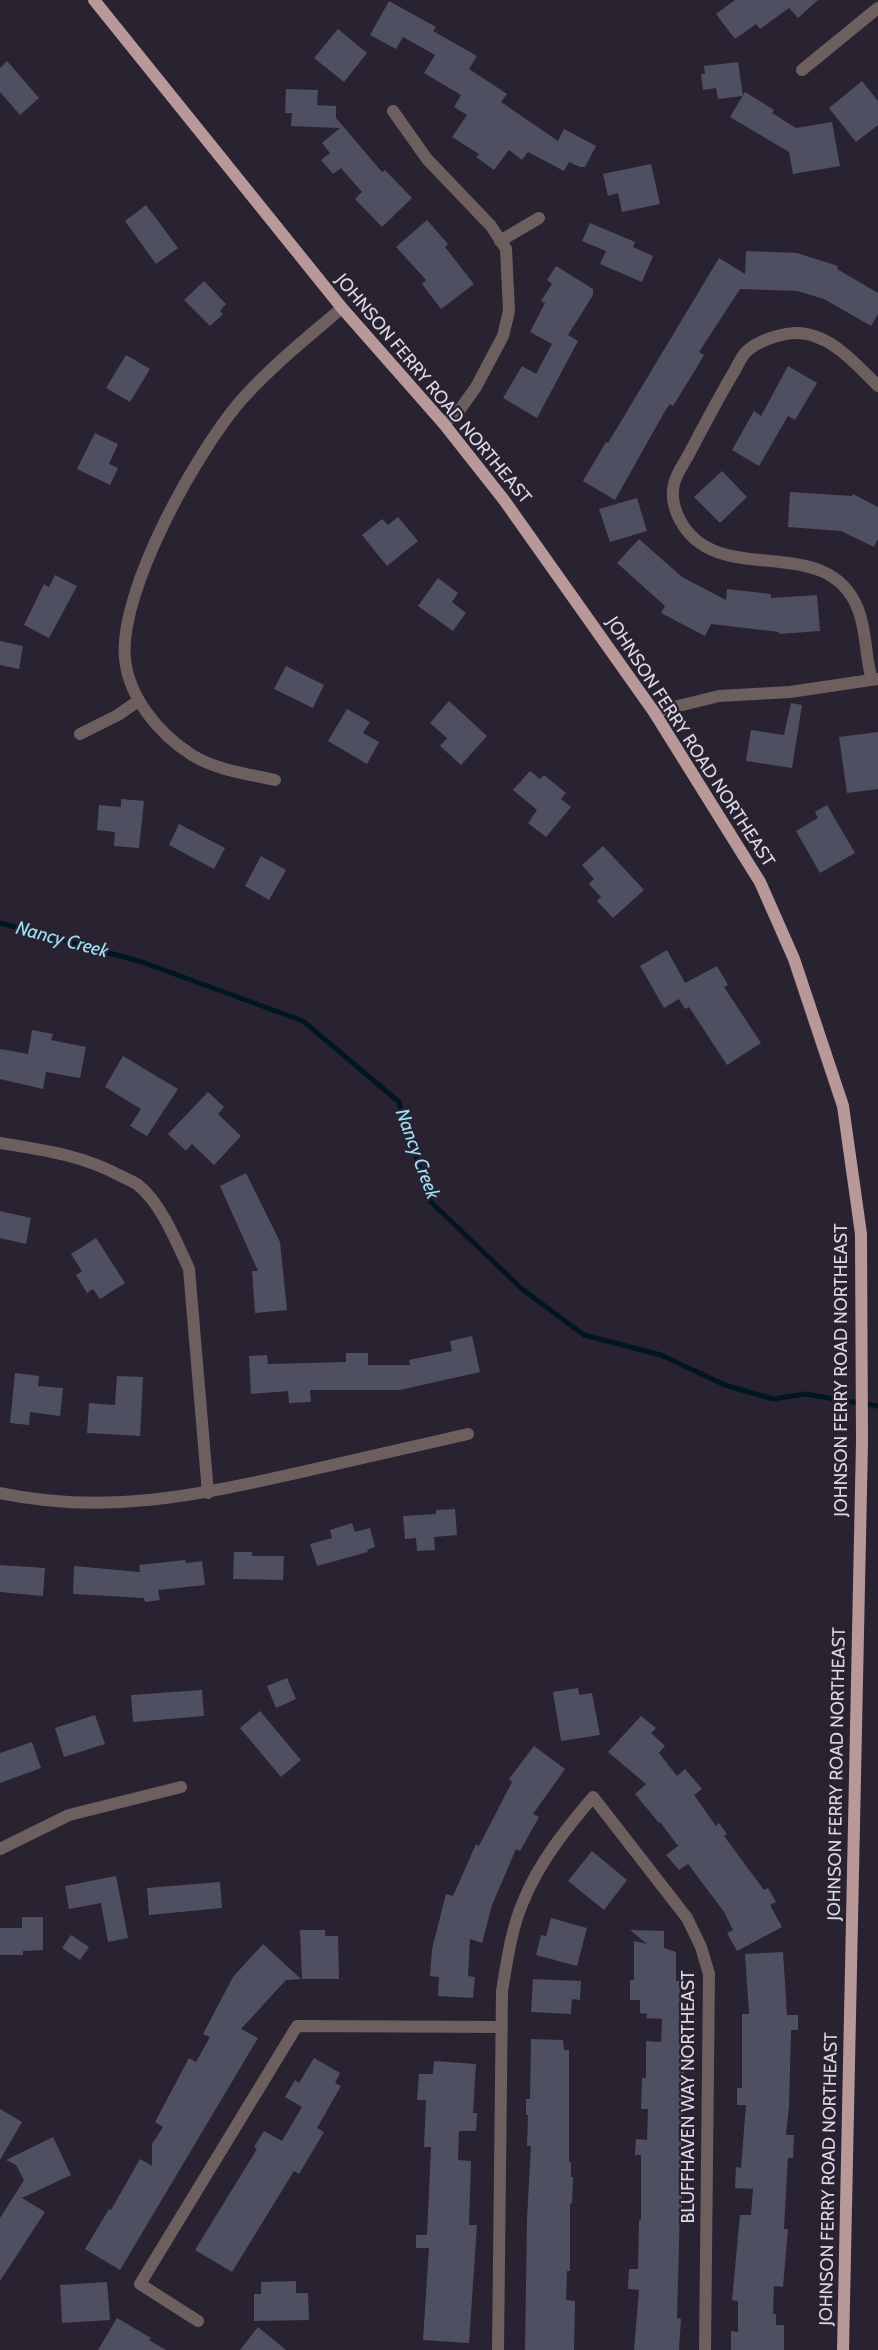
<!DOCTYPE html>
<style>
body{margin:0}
canvas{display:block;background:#282231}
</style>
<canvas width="878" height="2350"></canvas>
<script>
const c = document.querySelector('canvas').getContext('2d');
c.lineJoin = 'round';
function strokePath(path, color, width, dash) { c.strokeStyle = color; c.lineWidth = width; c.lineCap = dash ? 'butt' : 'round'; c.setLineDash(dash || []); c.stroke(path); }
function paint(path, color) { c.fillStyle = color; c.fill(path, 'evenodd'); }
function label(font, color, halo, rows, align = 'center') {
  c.font = font + ' Cabin,sans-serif'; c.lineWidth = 4.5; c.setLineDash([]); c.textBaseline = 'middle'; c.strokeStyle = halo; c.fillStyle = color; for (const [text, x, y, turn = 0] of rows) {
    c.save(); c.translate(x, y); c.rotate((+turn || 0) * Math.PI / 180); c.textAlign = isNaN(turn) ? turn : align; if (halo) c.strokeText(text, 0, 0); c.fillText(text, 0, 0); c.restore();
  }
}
const stream = new Path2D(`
 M0 923 142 962 303 1021 399 1102 430 1201 522 1289 584 1335 661 1355 725 1385 773 1399 805 1394 878 1406`);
const building = new Path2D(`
 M735 0H818L798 18 789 8 760 29 756 24 735 39 716 14Z
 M389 1 436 27 433 31 477 56 469 69 507 94 501 102 558 141 564 129 596 146 585 167H580L569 162 564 171 528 152 522 160 509 150 494 170 476 157 479 154 452 137 467 115 454 107 461 95 424 73 435 55 403 37 396 49 370 35Z
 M338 29 367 53 344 82 314 58Z
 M7 61 39 98 20 115 0 92V68Z
 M738 62 743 96 718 99 716 88 703 90 701 74H705L704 66Z
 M862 81 878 101V125L856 142 829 108Z
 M286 89 318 90 317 105 336 106V118L382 172 385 170 412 198 382 227 355 199 362 192 341 168 333 174 321 160 330 153 322 143 340 128 291 126 292 113H285Z
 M745 92 774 110 772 113 796 128 832 122 840 166 793 174 789 152 730 117Z
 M651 164 660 204 622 212 618 193 608 196 603 174Z
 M146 205 178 248 156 264 125 221Z
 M427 220 448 244 445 247 474 284 441 309 422 284 426 280 396 247Z
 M590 223 635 242 633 247 653 256 642 282 600 264 606 251 582 241Z
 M746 251 797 253 838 266 837 269 878 293V314L871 326 824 299 797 291 740 289 699 352 704 355 697 367 673 406 670 404 665 411 615 500 583 481 606 442 608 443 719 258 745 274Z
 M556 266 593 289V295L568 335 578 341 537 418 503 398 522 366 536 374 552 344 530 332 545 303 541 301 552 284 547 280Z
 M204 281 226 304 220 311 223 314 210 326 184 300Z
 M126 355 150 369 130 402 106 388Z
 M788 366 817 383 795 420 788 416 759 466 732 450 754 411 761 416Z
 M95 433 118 444 109 464 118 468 110 485 77 469Z
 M722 471 747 497 720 523 694 497Z
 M790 492 852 496 853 494 878 507V539L874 547 841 531 788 527Z
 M637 498 647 531 610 542 599 509Z
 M398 517 418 541 387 566 362 535 382 519 388 525Z
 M639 539 682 577 726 600 727 589 771 594V598L817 595 820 631 779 634V632L711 624 705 636 661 613 665 606 617 563Z
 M55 575 77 586 49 638 24 625 44 584 49 587Z
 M438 578 458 593 452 602 466 613 453 631 418 606Z
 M0 641 23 646 19 669 0 665Z
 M286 666 324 685 313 708 274 689Z
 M449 701 487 736 461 765 440 746 447 738 430 723Z
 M791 703 802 705 792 768 746 761 751 730 784 735Z
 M347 709 370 722 363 733 379 742 367 764 328 741Z
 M878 732V789L847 793 839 737Z
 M530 771 540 779 544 775 566 793 561 799 571 807 546 837 528 823 537 810 513 790Z
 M121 799 144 801 139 848 114 846 115 832 97 830 99 805 121 807Z
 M827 805 855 853 820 873 796 831 818 818 815 812Z
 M179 824 225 848 214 869 169 845Z
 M603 846 644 890 613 918 597 901 601 897 589 884 594 879 582 865Z
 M261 856 286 870 269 900 245 886Z
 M667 950 685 983 717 966 728 985 724 987 761 1043 727 1065 689 1007 685 1009 679 999 664 1008 640 966Z
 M32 1030 53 1034 51 1040 86 1047 80 1078 46 1072 43 1089 0 1079V1049L28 1054Z
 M123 1056 178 1089 147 1136 130 1126 141 1109 105 1087Z
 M208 1092 224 1107 218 1114 241 1136 214 1165 192 1144 186 1151 168 1134Z
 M246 1173 280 1242 287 1310 255 1313 252 1271H258L220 1186Z
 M0 1211 31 1218 26 1244 0 1238Z
 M96 1238 125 1283 100 1299 93 1289 87 1293 76 1275 82 1271 71 1254Z
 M472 1336 480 1372 400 1390H310L311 1402 289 1403 288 1391 251 1394 249 1356 267 1355 268 1364 346 1362V1353H368V1365H410L409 1360 452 1351 450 1341Z
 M15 1373 39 1376 38 1386 63 1388 60 1416 30 1412 29 1425 10 1423Z
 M117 1376 143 1377 140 1436 87 1433 89 1403 115 1405Z
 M455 1509 457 1535 434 1537 435 1550 417 1551 416 1538 405 1539 403 1516 436 1514V1510Z
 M352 1523 355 1532 370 1528 375 1547 367 1550 368 1552 317 1566 310 1544 332 1538 330 1530Z
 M234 1552H252V1556H284L283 1580 233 1579Z
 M185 1560 186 1563 202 1561 205 1585 158 1590 160 1600 145 1602 144 1598 73 1594 74 1566 140 1572 139 1565Z
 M0 1565 45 1568 43 1596 0 1592Z
 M287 1678 296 1699 276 1708 267 1686Z
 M578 1688 579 1695 592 1693 600 1735 561 1741 553 1692Z
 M202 1690 204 1716 133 1722 131 1695Z
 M260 1711 301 1760 281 1777 240 1728Z
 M95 1715 105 1744 64 1757 55 1728Z
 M641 1716 656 1728 651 1733 665 1746 659 1753 677 1776 685 1769 702 1789 694 1795 716 1826 719 1823 727 1834 724 1836 764 1890 768 1888 776 1902 770 1905 782 1927 737 1951 727 1933 733 1930 724 1912 688 1864 679 1870 666 1855 678 1846 660 1822 659 1823 635 1794 646 1784 608 1752Z
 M32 1742 41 1768 0 1783V1753Z
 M534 1746 565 1769 533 1814 539 1817 520 1851 516 1849 492 1905 482 1943 470 1939 468 1976 475 1977 473 1998 438 1996 439 1977 430 1976 432 1949 446 1894 453 1896 476 1844 479 1846 512 1782 509 1779Z
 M592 1851 627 1880 604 1910 568 1881Z
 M116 1876 128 1938 108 1942 101 1903 69 1909 65 1886Z
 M220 1882 222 1908 149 1915 147 1888Z
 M22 1917H43V1950L23 1951V1955H0V1928H22Z
 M551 1918 587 1928 577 1966 536 1955 541 1935 546 1936Z
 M300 1930H325V1936H338L339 1979H302Z
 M630 1930 664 1931V1948L676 1952V1981H680L679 2029H685L680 2187H682V2208H680L677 2318 681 2319 679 2350H634L639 2290 628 2289 629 2269H638L639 2220H641V2155H635L636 2139 647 2140 648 2109H641L642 2078H646V2041L661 2042 662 2019 646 2018 647 2014 640 2013V2000H630V1980H634V1941L647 1944Z
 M71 1935 89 1947 80 1960 62 1948Z
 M263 1944 301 1979 286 1980 241 2029 258 2038 120 2270 85 2249 109 2209 111 2210 140 2159 152 2166V2144L163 2127 155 2122 189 2058 196 2062 210 2037 203 2034 233 1977Z
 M783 1952 787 2015H798V2030H791L789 2106 786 2135H794L793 2158H788L784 2229H788L783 2287 774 2286 773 2314H776V2325H784V2350H731V2331L738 2332V2301L732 2300 740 2215H751L753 2189 735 2188 736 2167 741 2168 746 2105H737V2088H742V2014H749L745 1954Z
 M533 1979 581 1981 580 2000 572 1999 571 2014 531 2012Z
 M531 2039 563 2040 564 2050H569V2162H571V2177H573L572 2204 570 2203V2271H567L566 2300 575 2301 574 2350H525L527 2219 531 2146H527L528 2115H526V2099H530Z
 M314 2058 340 2073 335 2083 341 2086 317 2128 324 2132 299 2174 294 2171 232 2272 195 2250 257 2149 254 2147 264 2131 282 2141 302 2107 285 2097 295 2080 299 2083Z
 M434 2061 476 2064 473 2113H477L476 2131H459L458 2160 471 2161 469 2225H477L469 2343 423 2340 429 2248H416V2235H427L431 2147H424L426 2100H417L419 2074H433Z
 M0 2109 22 2122 0 2160Z
 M53 2137 71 2175 22 2198 45 2212 0 2281V2218L24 2180 16 2165 6 2160Z
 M296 2281V2293H308L309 2320 254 2321V2294H261V2282Z
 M107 2282 110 2320 62 2323 60 2285Z
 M117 2318 151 2338 149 2340 166 2350H98Z
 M258 2327 286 2350H240Z`);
const minor = new Path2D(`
 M802 70 878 8
 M393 111 427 159 491 226 506 249 509 311 503 336 476 387 461 408 444 424
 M500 241 539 218
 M872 680C865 657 867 632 858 609 827 529 717 591 680 520 674 509 671 497 674 484 676 474 684 463 689 454 703 427 717 401 732 375 737 368 740 358 746 352 757 341 779 334 795 333 829 332 856 364 878 386
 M654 712 719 696 790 692 878 679
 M80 734 118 715 138 701
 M275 780C248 774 216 770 192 755 159 734 129 698 125 659 118 591 199 447 244 397 274 364 308 337 342 308
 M0 1143C44 1150 81 1155 121 1176 126 1179 133 1181 138 1185 161 1203 177 1243 189 1269L208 1493
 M0 1493C106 1515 194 1496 297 1473 354 1460 411 1447 468 1434
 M0 1849 69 1815 181 1787
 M198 2321 140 2284 297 2026 502 2027
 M498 2350 502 1991C507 1961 511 1930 523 1902 539 1862 566 1829 593 1797L687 1918 701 1947 709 1974 705 2350`);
const major = new Path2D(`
 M94 0 342 308 444 424 504 500 654 712 760 882 794 959 843 1106 861 1234 862 1442 843 2350`);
const streetNames = [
 ["JOHNSON FERRY ROAD NORTHEAST",433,389,50],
 ["JOHNSON FERRY ROAD NORTHEAST",690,742,57],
 ["JOHNSON FERRY ROAD NORTHEAST",842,1370,-90],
 ["JOHNSON FERRY ROAD NORTHEAST",837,1774,-89],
 ["BLUFFHAVEN WAY NORTHEAST",689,2097,-90],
 ["JOHNSON FERRY ROAD NORTHEAST",829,2179,-89]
];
const waterNames = [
 ["Nancy Creek",62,940,15],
 ["Nancy Creek",417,1154,70]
];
strokePath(stream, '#00171f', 5);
paint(building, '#4e4f60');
strokePath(minor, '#6e5f5f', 12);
strokePath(major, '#b89899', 12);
label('18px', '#dbd7e2', '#282231', streetNames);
label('italic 19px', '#9de2f8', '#282231', waterNames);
</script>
